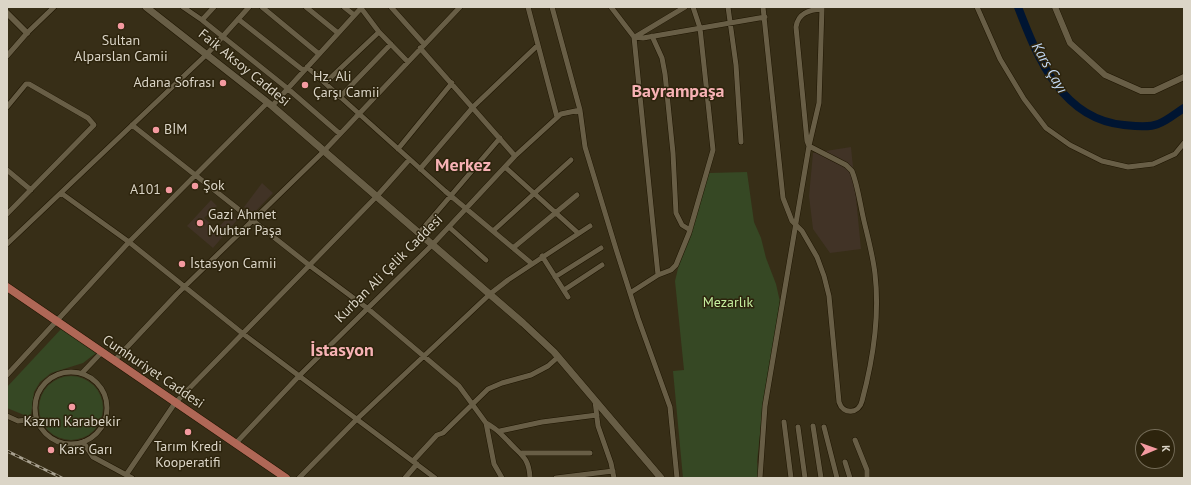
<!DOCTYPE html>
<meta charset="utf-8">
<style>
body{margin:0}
#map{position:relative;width:1191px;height:485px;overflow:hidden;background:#372e17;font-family:"PT Sans",sans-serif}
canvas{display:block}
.frame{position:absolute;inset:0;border:8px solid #dbd5c7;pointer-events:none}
.north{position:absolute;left:1135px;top:429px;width:40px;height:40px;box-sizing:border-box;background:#2d240d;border:1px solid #736b57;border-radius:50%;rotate:88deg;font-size:11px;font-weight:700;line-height:16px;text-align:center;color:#dbd5c7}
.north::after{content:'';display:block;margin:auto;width:14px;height:18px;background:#f49aa0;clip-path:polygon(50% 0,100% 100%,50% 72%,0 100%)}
</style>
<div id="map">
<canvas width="1191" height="485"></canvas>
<div class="frame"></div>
<div class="north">K</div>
</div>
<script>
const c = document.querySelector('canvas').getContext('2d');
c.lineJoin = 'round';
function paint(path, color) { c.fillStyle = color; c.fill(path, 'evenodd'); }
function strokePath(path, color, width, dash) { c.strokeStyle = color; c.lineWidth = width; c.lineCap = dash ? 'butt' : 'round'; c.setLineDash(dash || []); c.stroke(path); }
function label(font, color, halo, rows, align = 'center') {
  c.font = font + ' "PT Sans",sans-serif'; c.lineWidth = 3; c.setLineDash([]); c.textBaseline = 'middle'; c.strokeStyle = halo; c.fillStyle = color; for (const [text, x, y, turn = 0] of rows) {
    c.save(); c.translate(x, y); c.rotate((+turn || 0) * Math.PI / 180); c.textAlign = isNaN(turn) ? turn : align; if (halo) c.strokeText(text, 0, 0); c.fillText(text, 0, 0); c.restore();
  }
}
const education = new Path2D(`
 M851 147 861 249 830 253 813 229 809 196 813 153Z
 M262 183 273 193 253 214 244 207Z
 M211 200 217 206 204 218 217 229 231 214 237 220 213 248 187 226Z`);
const green = new Path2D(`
 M747 172 754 222 761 238 766 258 776 284 780 302 761 424 757 462 759 478H683L673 371 684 370 675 281 681 256 709 173Z
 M62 328 96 353 83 363 51 373 40 382 34 392 31 415 29 417 7 408V387Z
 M39 408a32 32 0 1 1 64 0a32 32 0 1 1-64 0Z`);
const river = new Path2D(`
 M1018 7C1038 59 1062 119 1124 125 1134 126 1149 128 1158 124 1167 121 1176 113 1184 108`);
const minor = new Path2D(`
 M183 7 202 20
 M214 7 202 20 287 88 340 134
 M262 7 319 54
 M306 7 338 33
 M344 7 354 15
 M391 7 424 44
 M528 7 557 117
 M552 7 580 110 585 147 616 249 638 318 670 407 677 478
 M611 7 634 37 658 275
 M728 7 736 65 741 142
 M763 7 783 198 792 221 802 231 817 257 824 276 829 296 839 402C843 415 859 414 862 401 873 360 880 317 875 274 873 256 868 238 864 221 860 204 858 186 852 171L846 165 809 146 807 141 796 27C798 13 809 10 822 9
 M977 7 1000 59 1024 99 1046 128 1070 145 1102 161 1128 167 1153 164 1175 154 1184 143
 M361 8 379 32 408 62
 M238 19 304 71
 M652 36 662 58 665 74 673 153 676 213 682 225 690 230
 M634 37 643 38 765 17
 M635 37 685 7
 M420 48 515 156
 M7 56 27 33 54 7
 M307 67 445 191 531 263
 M325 83 379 32
 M340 97 391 44
 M272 106 362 7
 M7 107 26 84H29L88 118 94 125 7 214
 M132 125 309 265 367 308 459 386 486 423 494 464 502 478
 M398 149 452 83
 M505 167 578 233
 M420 169 474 106 538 45
 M7 170 31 190
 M61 193 129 242 242 333 435 478
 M449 227 486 260
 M493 231 571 160
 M419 233 500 138
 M7 244 207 54 249 7
 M513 248 577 195
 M542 256 568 297
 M555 277 601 248
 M564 290 602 265
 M630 293 658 275 671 270 676 265 689 233 713 150 700 28 693 7
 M114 361 177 294 324 151 460 7
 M35 408a36 36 0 1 1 72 0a36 36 0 1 1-72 0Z
 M82 373 101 353
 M7 375 129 242 267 103
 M595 401 598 426 611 463 614 478
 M7 416 18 421 36 419
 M784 422 791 478
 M486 423C498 430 499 432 508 441 520 455 529 456 530 478
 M813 426 821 478
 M798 427 805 478
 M824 427 837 478
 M500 431 542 422 597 415
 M855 440 867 470V478
 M83 442 93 457 132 478
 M235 444 300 375 432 245 515 156 561 114 580 110
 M522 453H590
 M413 461 437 435 443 433 488 389 502 383 531 375 548 366 558 357
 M845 462 850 478
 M126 475 175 403 377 196 409 160
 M299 478 357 419 490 294 508 280 590 226
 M405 478 417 464
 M556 478 613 471
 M760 478 765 406 809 146 819 103 822 7`);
const tertiary = new Path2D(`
 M1055 7 1070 43 1105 75 1141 91H1154L1184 77
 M7 13 27 33`);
const secondary = new Path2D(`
 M146 7 272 106 523 323 554 352 661 478`);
const primary = new Path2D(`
 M7 287 286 478`);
const rail = new Path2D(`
 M7 451 62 478`);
const markers = [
 [121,26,4,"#f49aa0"],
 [223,83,4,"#f49aa0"],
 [305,85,4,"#f49aa0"],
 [156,130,4,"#f49aa0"],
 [195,186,4,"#f49aa0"],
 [169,190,4,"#f49aa0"],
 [200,223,4,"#f49aa0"],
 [182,264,4,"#f49aa0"],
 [72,407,4,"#f49aa0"],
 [188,432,4,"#f49aa0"],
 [51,450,4,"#f49aa0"]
];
const poiNames = [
 ["Sultan",121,41,"center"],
 ["Alparslan Camii",121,57,"center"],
 ["Hz. Ali",313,77],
 ["Çarşı Camii",313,93],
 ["Adana Sofrası",215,83,"right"],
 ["BİM",164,130],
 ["Şok",203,186],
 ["A101",161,190,"right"],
 ["Gazi Ahmet",208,215],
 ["Muhtar Paşa",208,231],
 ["İstasyon Camii",190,264],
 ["Kazım Karabekir",72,422,"center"],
 ["Tarım Kredi",188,447,"center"],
 ["Kooperatifi",188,463,"center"],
 ["Kars Garı",59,450]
];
const streetNames = [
 ["Faik Aksoy Caddesi",244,68,39],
 ["Kurban Ali Çelik Caddesi",389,269,-45],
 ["Cumhuriyet Caddesi",153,372,34]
];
const parkNames = [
 ["Mezarlık",728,303]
];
const waterNames = [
 ["Kars Çayı",1049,68,60]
];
const districtNames = [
 ["Bayrampaşa",678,92],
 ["Merkez",463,166],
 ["İstasyon",342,351]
];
paint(education, '#413326');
paint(green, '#364824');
strokePath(river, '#001532', 8);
strokePath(minor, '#1e1501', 6);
strokePath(tertiary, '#1e1501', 7);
strokePath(secondary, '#1e1501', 8);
strokePath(primary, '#1e1501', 9);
strokePath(minor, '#685e46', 5);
strokePath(tertiary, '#685e46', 6);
strokePath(secondary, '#685e46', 7);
strokePath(primary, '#af6756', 8);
strokePath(rail, '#a7a08f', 3);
strokePath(rail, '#2d240d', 1.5, [4.5]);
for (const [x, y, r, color] of markers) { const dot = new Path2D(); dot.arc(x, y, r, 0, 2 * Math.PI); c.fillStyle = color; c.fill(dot); strokePath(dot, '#2d240d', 1.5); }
label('14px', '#dbd5c7', '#2d240d', poiNames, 'left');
label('14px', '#dbd5c7', '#2d240d', streetNames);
label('14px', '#c5ee9f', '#2d240d', parkNames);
label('italic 15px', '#c1d7f2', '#2d240d', waterNames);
label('bold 18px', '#f7b2b5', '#2d240d', districtNames);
</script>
